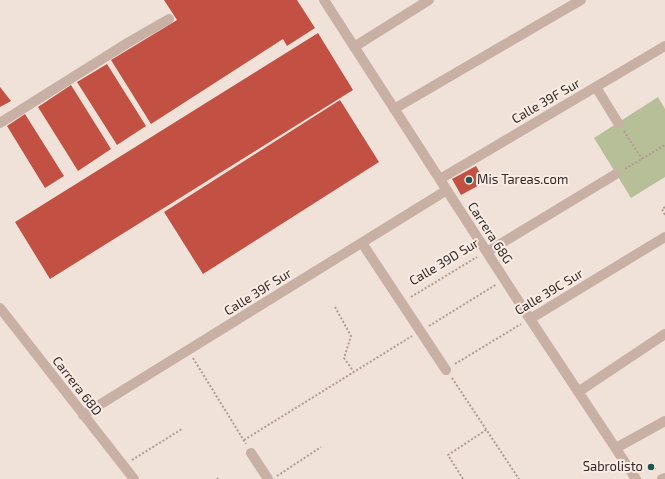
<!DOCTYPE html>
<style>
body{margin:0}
canvas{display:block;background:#f0e2d8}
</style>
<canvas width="665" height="479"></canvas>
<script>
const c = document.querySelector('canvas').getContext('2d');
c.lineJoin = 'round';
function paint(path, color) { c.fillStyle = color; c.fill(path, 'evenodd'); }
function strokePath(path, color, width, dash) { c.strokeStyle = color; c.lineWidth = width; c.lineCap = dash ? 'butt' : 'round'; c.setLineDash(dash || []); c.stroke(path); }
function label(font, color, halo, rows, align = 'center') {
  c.font = font + ' "Exo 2",sans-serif'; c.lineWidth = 4; c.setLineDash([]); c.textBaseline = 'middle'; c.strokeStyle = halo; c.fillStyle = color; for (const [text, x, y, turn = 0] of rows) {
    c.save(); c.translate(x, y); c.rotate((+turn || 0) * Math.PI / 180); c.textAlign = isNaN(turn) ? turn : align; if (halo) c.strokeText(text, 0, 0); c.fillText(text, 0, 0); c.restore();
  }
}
const green = new Path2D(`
 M658 97 665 109V177L631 198 594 138Z`);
const building = new Path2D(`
 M164 0H297L315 28 287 46 283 39 151 124 111 60 177 20Z
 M318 33 353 90 50 279 15 222Z
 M107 64 146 126 117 145 77 82Z
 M71 85 111 149 78 171 38 107Z
 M0 87 11 101 0 107Z
 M340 100 379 162 203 274 164 212Z
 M25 114 64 176 45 188 7 126Z
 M476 166 485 182 461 195 452 179Z
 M652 462 656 469 650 471 647 465Z`);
const path = new Path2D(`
 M624 131 642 159
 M625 169 665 145
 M665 207 662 209 665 215
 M411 297 477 257
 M335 307 351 336 344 358 354 372
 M429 326 497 284
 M193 358 246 444
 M455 364 521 324
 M452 378 519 479
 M244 440 412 336
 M132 460 182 429
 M277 476 321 447
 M217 479 218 478
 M463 479 448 455 486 430`);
const minor = new Path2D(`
 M324 0 530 319 636 479
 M354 47 429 0
 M596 87 618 123
 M394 109 581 0
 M0 123 129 42 169 19
 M440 179 665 46
 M362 243 446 370
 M487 252 616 174
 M0 308 134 479
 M530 319 665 237
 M578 392 665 334
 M83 415 447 190
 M616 448 665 421
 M251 453 268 479
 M662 479 665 478`);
const markers = [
 [469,180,4,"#1d5450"],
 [651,467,4,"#1d5450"]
];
const streetNames = [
 ["Calle 39F Sur",546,101,-30],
 ["Carrera 68G",490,233,57],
 ["Calle 39D Sur",444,262,-31],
 ["Calle 39F Sur",258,292,-32],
 ["Calle 39C Sur",549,292,-31],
 ["Carrera 68D",77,386,52]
];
const poiNames = [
 ["Mis Tareas.com",477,180],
 ["Sabrolisto",643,467,"right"]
];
paint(green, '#b7bf99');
paint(building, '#c35143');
strokePath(path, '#b39a8f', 2, [2, 2]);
strokePath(minor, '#c8b0a5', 10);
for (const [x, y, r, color] of markers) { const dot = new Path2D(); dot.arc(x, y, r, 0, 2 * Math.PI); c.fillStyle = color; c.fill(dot); strokePath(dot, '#f8ece4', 1.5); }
label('13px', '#342826', '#f8ece4', streetNames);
label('13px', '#342826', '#f8ece4', poiNames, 'left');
</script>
